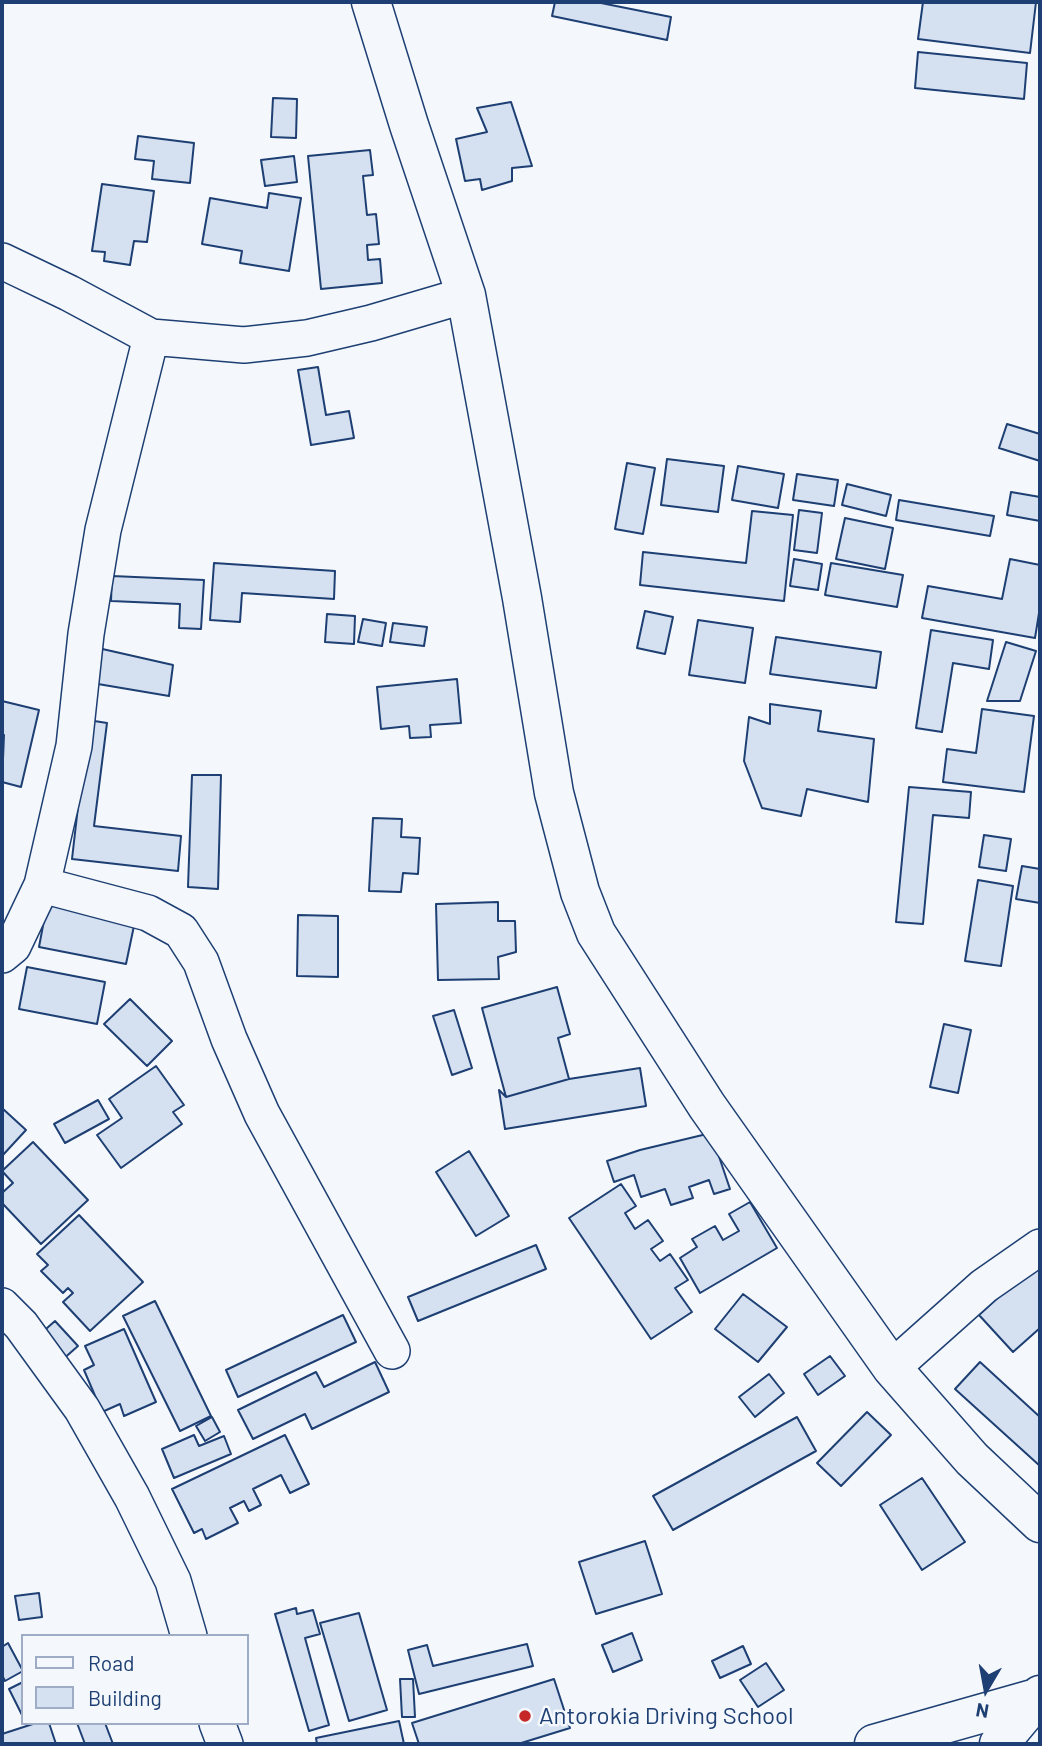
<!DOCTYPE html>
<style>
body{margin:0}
#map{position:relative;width:1042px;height:1746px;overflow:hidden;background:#f4f7fb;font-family:Barlow,sans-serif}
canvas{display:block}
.frame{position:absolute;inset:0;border:4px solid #1d3f73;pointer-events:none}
.legend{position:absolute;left:21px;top:1634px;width:228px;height:91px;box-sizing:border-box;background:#f4f7fb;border:2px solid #9eadc5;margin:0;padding:9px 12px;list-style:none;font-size:21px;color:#1d3f73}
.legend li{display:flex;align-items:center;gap:14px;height:35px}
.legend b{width:35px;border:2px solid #9eadc5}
.north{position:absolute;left:951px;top:1655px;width:70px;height:70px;-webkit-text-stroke:5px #f4f7fb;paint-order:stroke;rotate:190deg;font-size:19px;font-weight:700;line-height:28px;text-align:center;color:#1d3f73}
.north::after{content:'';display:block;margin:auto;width:24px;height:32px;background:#1d3f73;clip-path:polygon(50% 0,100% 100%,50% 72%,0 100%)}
</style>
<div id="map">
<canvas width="1042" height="1746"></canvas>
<div class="frame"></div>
<ul class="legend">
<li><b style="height:9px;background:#f4f7fb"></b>Road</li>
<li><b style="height:19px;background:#d5e0f0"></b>Building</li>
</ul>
<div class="north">N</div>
</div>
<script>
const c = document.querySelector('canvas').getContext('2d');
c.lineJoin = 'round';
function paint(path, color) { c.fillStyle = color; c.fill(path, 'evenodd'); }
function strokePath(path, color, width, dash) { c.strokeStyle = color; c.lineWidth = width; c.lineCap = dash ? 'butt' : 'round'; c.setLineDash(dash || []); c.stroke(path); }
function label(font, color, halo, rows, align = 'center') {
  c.font = font + ' Barlow,sans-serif'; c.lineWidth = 5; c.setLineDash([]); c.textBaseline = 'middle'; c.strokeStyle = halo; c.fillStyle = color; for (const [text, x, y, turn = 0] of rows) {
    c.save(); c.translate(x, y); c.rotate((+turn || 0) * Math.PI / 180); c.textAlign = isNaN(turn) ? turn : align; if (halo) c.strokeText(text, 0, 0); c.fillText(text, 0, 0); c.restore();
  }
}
const building = new Path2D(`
 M555 2H596L671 17 667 40 552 16Z
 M923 2H1036L1030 53 918 39Z
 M918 52 1027 63 1024 99 915 88Z
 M273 98 297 99 296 138 271 137Z
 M511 102 532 166 512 168V181L482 190 480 179 465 181 456 139 487 132 477 108Z
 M138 136 194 143 190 183 152 179 154 161 135 159Z
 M370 150 373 175 363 176 367 215 376 214 379 244 367 245 368 260 380 259 382 283 321 289 308 156Z
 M294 156 297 182 265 186 261 160Z
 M102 184 154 191 147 242 134 241 130 265 104 261 105 252 92 251Z
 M269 193 301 198 289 271 240 263 242 251 202 244 210 198 267 208Z
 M318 367 326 415 349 411 354 438 311 445 298 370Z
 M1007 424 1040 434V461L999 448Z
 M667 459 724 466 718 512 661 505Z
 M627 463 655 468 643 534 615 529Z
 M738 466 784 474 778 508 732 500Z
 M797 474 838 480 834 506 793 500Z
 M847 484 891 495 886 516 842 505Z
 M1011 492 1040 497V521L1007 515Z
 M899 500 994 516 990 536 896 520Z
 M799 510 822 513 817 553 794 550Z
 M752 511 793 515 784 601 640 585 643 552 746 563Z
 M845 518 893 528 885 569 836 559Z
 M794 559 822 564 818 590 790 586Z
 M1010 559 1040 565V607L1035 638 922 618 928 586 1002 599Z
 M214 563 335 571 334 599 242 593 240 622 210 620Z
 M831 563 903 575 897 607 825 595Z
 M112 576 204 580 201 629 179 628 180 604 111 601Z
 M645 611 673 617 665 654 637 648Z
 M327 614 355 616 354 644 325 642Z
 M363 619 386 623 382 646 358 642Z
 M698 620 753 628 745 683 689 675Z
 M393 623 427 627 424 646 390 642Z
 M931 630 993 640 989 669 953 663 942 732 916 728Z
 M776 637 881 652 876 688 770 674Z
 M1006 642 1036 651 1020 701H987Z
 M98 648 173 665 169 696 92 683Z
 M457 679 461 723 430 725 431 737 410 738 409 726 381 729 377 687Z
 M2 701 39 710 21 787 2 782 4 735H2Z
 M770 704 821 711 818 731 874 739 868 802 807 789 801 816 762 808 744 761 749 717 770 724Z
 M982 709 1034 716 1024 792 943 782 947 749 976 753Z
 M88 720 107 723 94 826 181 836 178 871 72 859Z
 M192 775H221L218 889 188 887Z
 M909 787 971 792 969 818 933 815 923 924 896 922Z
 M373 818 402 819 401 837 420 838 418 874 403 873 401 892 369 891Z
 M984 835 1011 839 1006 871 979 867Z
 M1022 866 1040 869V903L1016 899Z
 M978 880 1013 886 1001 966 965 961Z
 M498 902V921H515L516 952 498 957 499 979 438 980 436 904Z
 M47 904 135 921 126 964 39 947Z
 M298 915 338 916V977L297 976Z
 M27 967 105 982 97 1024 19 1009Z
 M557 987 570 1034 558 1038 569 1079 506 1097 482 1008Z
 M130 999 172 1041 147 1066 104 1024Z
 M454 1010 472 1068 452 1075 433 1016Z
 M944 1024 971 1030 958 1093 930 1087Z
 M156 1066 184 1105 173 1112 182 1124 121 1168 97 1135 122 1118 109 1099Z
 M640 1068 646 1106 505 1129 499 1090 506 1097 569 1079Z
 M98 1100 109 1119 65 1143 54 1124Z
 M2 1108 26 1130 2 1156Z
 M711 1133 730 1189 714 1194 709 1180 689 1187 693 1198 671 1205 665 1189 641 1197 634 1175 614 1182 607 1161 640 1150Z
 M33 1142 88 1200 41 1244 2 1203V1193L13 1183 2 1171Z
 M469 1151 509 1216 476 1236 436 1172Z
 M621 1184 636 1206 625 1213 635 1229 648 1220 663 1241 651 1249 660 1261 670 1254 688 1280 675 1288 692 1312 651 1339 569 1218Z
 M750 1202 777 1248 700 1293 680 1258 697 1247 692 1239 715 1226 723 1240 739 1231 729 1214Z
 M79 1215 143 1282 90 1331 63 1302 73 1293 68 1288 63 1293 41 1271 48 1265 37 1254Z
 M536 1245 546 1269 418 1321 408 1297Z
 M1039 1260 1040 1328 1013 1352 979 1315Z
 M743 1294 787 1327 758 1362 715 1329Z
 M155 1301 211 1416 180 1431 123 1316Z
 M343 1315 356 1342 238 1397 226 1370Z
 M55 1321 78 1346 61 1361 38 1336Z
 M124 1329 156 1402 124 1416 120 1404 102 1412 84 1370 94 1365 85 1346Z
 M830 1356 845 1376 818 1395 804 1374Z
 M375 1362 389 1392 312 1429 305 1414 253 1439 238 1410 316 1372 324 1387Z
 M980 1362 1040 1417V1466L955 1389Z
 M769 1374 784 1393 755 1417 739 1397Z
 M867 1412 891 1435 841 1486 817 1463Z
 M212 1417 220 1432 205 1441 196 1426Z
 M797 1417 816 1451 673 1530 653 1496Z
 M194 1435 199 1446 224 1436 231 1454 174 1478 162 1449Z
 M285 1435 309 1484 290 1493 281 1475 253 1489 261 1505 249 1511 244 1501 230 1508 238 1523 206 1539 202 1529 194 1533 172 1489Z
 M922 1478 965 1542 922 1570 880 1505Z
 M645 1541 662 1594 596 1614 579 1562Z
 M39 1593 42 1617 19 1620 15 1596Z
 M296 1608 297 1614 313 1610 320 1634 305 1638 329 1725 309 1731 275 1614Z
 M359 1613 387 1710 349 1721 320 1623Z
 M632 1633 642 1660 613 1672 602 1645Z
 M8 1643 23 1671 5 1681 2 1675V1647Z
 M527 1644 533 1666 419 1694 408 1650 427 1645 433 1666Z
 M743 1646 751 1664 720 1678 712 1661Z
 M766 1663 784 1690 758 1707 740 1680Z
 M400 1679H413L415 1717H402Z
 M554 1679 570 1728 518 1744H419L412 1723Z
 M23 1682V1717L9 1689Z
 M399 1721 404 1744H317L316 1738Z
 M36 1723H49L56 1744H2V1734Z
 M77 1723H105L113 1744H85Z`);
const street = new Path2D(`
 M2 261 69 293 151 337
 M42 885 148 913 181 931 201 962 229 1039 262 1114 392 1351
 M2 955 13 946 42 885 74 746 86 634 103 530 151 337 244 345 307 338 371 323 466 295
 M2 1306 21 1325 82 1409 132 1497 173 1581 189 1636
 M892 1368 984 1286 1040 1247
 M217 1723 225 1744`);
const secondary = new Path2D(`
 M371 2 409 125 466 295 522 598 554 793 580 892 596 933 707 1106 892 1368 972 1459 1040 1523
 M874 1744 1040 1697
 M999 1744 1040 1695`);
const markers = [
 [525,1716,7,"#c62828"]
];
const poiNames = [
 ["Antorokia Driving School",539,1716]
];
paint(building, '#d5e0f0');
strokePath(building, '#1d3f73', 2);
strokePath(street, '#1d3f73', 38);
strokePath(secondary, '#1d3f73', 41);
strokePath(street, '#f4f7fb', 35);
strokePath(secondary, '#f4f7fb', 38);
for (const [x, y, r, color] of markers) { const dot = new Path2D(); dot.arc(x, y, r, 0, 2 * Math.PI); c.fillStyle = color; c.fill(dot); strokePath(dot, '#f4f7fb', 2.5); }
label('24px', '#1d3f73', '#f4f7fb', poiNames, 'left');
</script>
